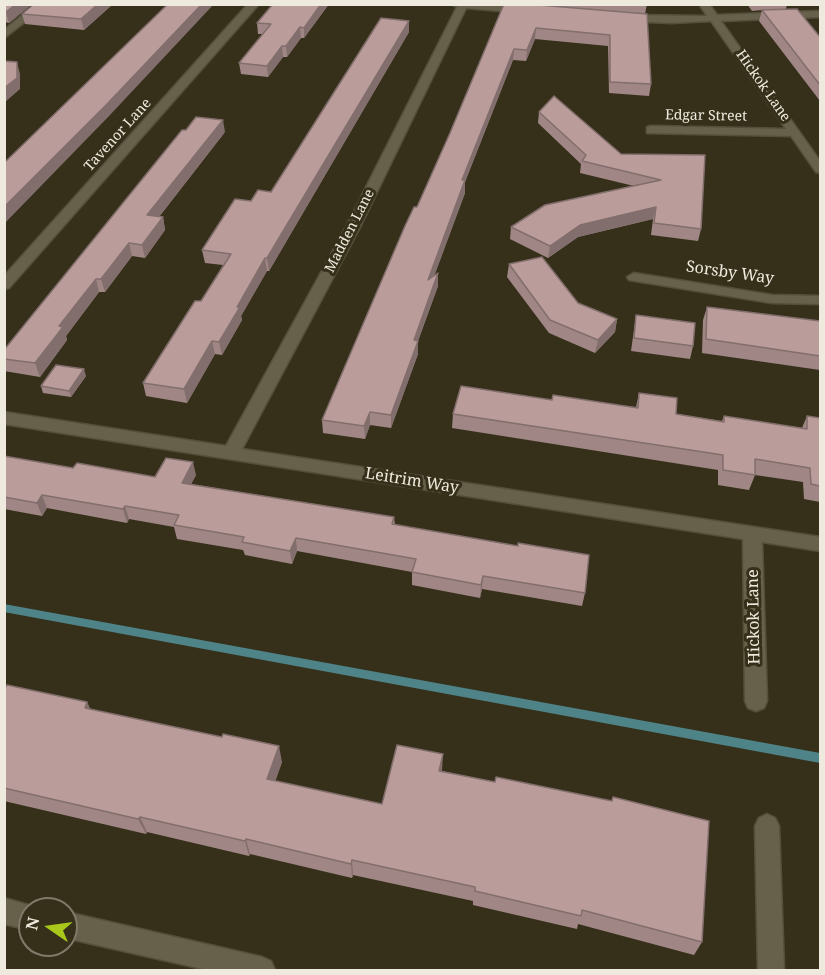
<!DOCTYPE html>
<style>
body{margin:0}
#map{position:relative;width:825px;height:975px;overflow:hidden;background:#36301b;font-family:"Noto Serif",serif}
canvas{display:block}
.frame{position:absolute;inset:0;border:6px solid #eeeadd;pointer-events:none}
.north{position:absolute;left:18px;top:897px;width:60px;height:60px;box-sizing:border-box;background:#36301b;border:2px solid #807a69;border-radius:50%;rotate:283deg;font-size:16px;font-weight:700;line-height:24px;text-align:center;color:#eeeadd}
.north::after{content:'';display:block;margin:auto;width:21px;height:27px;background:#a9c71b;clip-path:polygon(50% 0,100% 100%,50% 72%,0 100%)}
</style>
<div id="map">
<canvas width="825" height="975"></canvas>
<div class="frame"></div>
<div class="north">N</div>
</div>
<script>
const c = document.querySelector('canvas').getContext('2d');
c.lineJoin = 'round';
function paint(path, color) { c.fillStyle = color; c.fill(path, 'evenodd'); }
function strokePath(path, color, width, dash) { c.strokeStyle = color; c.lineWidth = width; c.lineCap = dash ? 'butt' : 'round'; c.setLineDash(dash || []); c.stroke(path); }
function label(font, color, halo, rows, align = 'center') {
  c.font = font + ' "Noto Serif",serif'; c.lineWidth = 6; c.setLineDash([]); c.textBaseline = 'middle'; c.strokeStyle = halo; c.fillStyle = color; for (const [text, x, y, turn = 0] of rows) {
    c.save(); c.translate(x, y); c.rotate((+turn || 0) * Math.PI / 180); c.textAlign = isNaN(turn) ? turn : align; if (halo) c.strokeText(text, 0, 0); c.fillText(text, 0, 0); c.restore();
  }
}
const stream = new Path2D(`
 M4 604 820 753V763L4 612Z`);
const minor = new Path2D(`
 M36 4H48L4 38V30Z
 M248 4H259L9 288 4 289V276Z
 M451 4C470 4 517 0 531 10L526 13 466 8 360 227 242 449 820 537V551L762 542 767 701 764 708 756 711 748 708 745 701 743 539 4 424V412L226 446 346 227 457 7Z
 M699 4H709L717 15 820 11V17L721 21 820 161V173L816 172 791 136 647 133V127L651 126 786 129 711 21 671 23 625 21 620 18 625 15 707 16Z
 M634 273 772 295 820 296V304L772 303 629 280 627 277Z
 M767 814 775 818 779 826 784 970H758L755 826 759 818Z
 M4 898 39 908 30 909V930L4 924Z
 M66 912 262 957 271 961 275 970H207L66 938Z`);
const wall = new Path2D(`
 M4 4H32L9 23 4 22Z
 M34 4H113L84 30 25 24 22 14Z
 M329 4 304 38H301L287 57H283L268 77 241 74 239 63 263 34H258L257 23Z
 M528 4H647L645 14 651 84 649 96 609 93 608 46 535 39 526 61 513 60 465 182V193L434 276 438 273V286L418 341V354L391 428 370 425 365 439 323 433 322 420 417 207Z
 M747 4H787L786 9 820 37V101L759 21 762 10 752 11Z
 M409 21V32L269 271H267L241 316 242 320 222 355 215 354 187 403 146 396 143 383 201 301 223 265 205 263 202 250 251 201 271 192Z
 M539 112 621 154 705 155 701 229 698 241 651 235 653 219 578 237 548 258 510 239 511 227 634 186 580 173 581 164 538 123Z
 M225 132 159 217H163L165 230 145 258 132 256 105 292H99L66 336 67 340 40 377 4 371V350Z
 M509 264 578 303 617 319 615 332 595 353 549 333 507 277Z
 M707 307 820 321V370L702 353 703 320Z
 M636 315 693 346 690 359 631 351Z
 M86 376 71 397 43 393 41 386Z
 M639 393 676 414 722 421 724 416 802 428 807 416 820 418V502L804 499 803 482 755 475 749 490 718 485V470L452 428 453 414 552 400 636 407Z
 M4 456 73 468 155 477 196 475 191 484 394 517 395 525 585 593 582 606 482 589 480 598 412 585V572L297 551 292 564 245 555 243 550 177 539 174 527 129 519 127 523 47 508 42 516 4 509Z
 M4 689 87 702 90 709 282 762 275 781 382 804 442 771 495 782 611 801 613 797 702 942 694 955 578 924 577 929 473 905V901L353 875 352 878 250 854 249 856 147 832 146 834 4 801Z`);
const shadedWall = new Path2D(`
 M16 4H32L9 23 6 12Z
 M98 4H113L84 30 81 19Z
 M202 4H214L110 115 4 224V207Z
 M321 4H329L304 38V28Z
 M409 21V32L269 271 267 258Z
 M300 27 301 38 287 57 286 46Z
 M536 28 535 39 526 61 527 50Z
 M282 46 283 57 268 77 267 66Z
 M514 49 513 60 465 182V193L428 293V280L462 180Z
 M17 62 20 74V89L4 103V88Z
 M223 120 225 132 150 228 147 215Z
 M656 207 653 219 578 237 548 258 550 246 580 225Z
 M163 217 165 230 145 258 142 245Z
 M129 243 132 256 105 292 101 279Z
 M265 258 267 271 241 316 242 320 222 355 219 342 237 307Z
 M438 273V286L418 341V354L391 428V415L414 340Z
 M96 279 99 292 66 336 67 340 40 377 35 363 59 326Z
 M617 319 615 332 595 353 598 340Z
 M212 341 215 354 187 403 184 389Z
 M84 369 86 376 71 397 69 391Z
 M370 412V425L365 439 364 426Z
 M193 462 196 475 185 496 182 483Z
 M42 495 47 508 42 516 37 503Z
 M125 506 129 519 127 523 123 509Z
 M296 538 297 551 292 564 290 551Z
 M483 576 482 589 480 598 481 585Z
 M87 702 95 719 85 708Z
 M279 746 282 762 271 794 267 779Z
 M443 754 442 770 438 786 439 771Z
 M140 817 147 832 146 834 138 819Z
 M246 839 250 854 249 856 245 841Z
 M352 860 353 875 352 878 351 864Z`);
const building = new Path2D(`
 M4 4H16L6 12H4Z
 M34 4H98L81 19 22 14Z
 M168 4H202L108 103 4 207V163Z
 M273 4H321L304 28 300 27 286 46H282L267 66 239 63 271 24 257 23Z
 M504 4H527L647 14 651 84 610 82V35L536 28 527 50 514 49 462 180H465L428 280 438 273 414 340 418 341 391 415 370 412 364 426 322 420 405 226 414 207H417L450 133Z
 M797 9 820 37V85L762 10Z
 M381 18 409 21 267 258H265L237 307H240L219 342 212 341 184 389 143 383 195 301H201L231 254 202 250 235 199 251 201 258 190 271 192Z
 M4 61 17 62V78L4 88Z
 M554 96 621 154 705 155 701 229 654 223 656 207 580 225 550 246 511 227 545 205 661 180 582 161 586 155 539 112Z
 M196 117 223 120 147 215 163 217 142 245 129 243 101 279H96L59 326 63 327 35 363 4 359V350L182 130H186Z
 M542 257 578 303 617 319 598 340 550 320 509 264Z
 M707 307 820 321V356L706 339Z
 M636 315 695 323 693 346 634 338Z
 M56 365 84 369 69 391 41 386Z
 M461 386 552 400 553 395 638 408 639 393 677 398 676 414 724 422V416L807 429V416L820 418V486L811 484 810 468 755 459V475L723 470V455L453 414Z
 M4 456 73 468 77 463 155 477 166 458 193 462 182 483 394 517 392 524 518 546V543L589 555 585 593 483 576 481 585 412 572 416 559 296 538 290 551 242 542 244 537 174 525 179 515 125 506 123 509 42 495 37 503 4 497Z
 M7 685 87 702 85 708 222 737 223 734 279 746 267 779 382 804 397 745 443 754 439 771 495 782 496 777 612 801 613 797 709 821 702 942 582 910 581 916 475 891V887L352 860 351 864 246 839 245 841 140 817 138 819 4 788V689Z`);
const farStreetnames = [
 ["Hickok Lane",763,86,55],
 ["Edgar Street",706,116,1],
 ["Tavenor Lane",118,135,-48],
 ["Madden Lane",350,231,-63]
];
const streetNames = [
 ["Sorsby Way",730,273,8],
 ["Leitrim Way",412,481,9],
 ["Hickok Lane",754,617,-91]
];
paint(stream, '#4e8388');
strokePath(minor, '#544f3c', 3);
paint(minor, '#67604a');
paint(wall, '#a08785');
paint(shadedWall, '#826e6c');
paint(building, '#ba9d9b');
strokePath(building, '#826e6c', 1.5);
label('14px', '#eeeadd', '#36301b', farStreetnames);
label('16px', '#eeeadd', '#36301b', streetNames);
</script>
